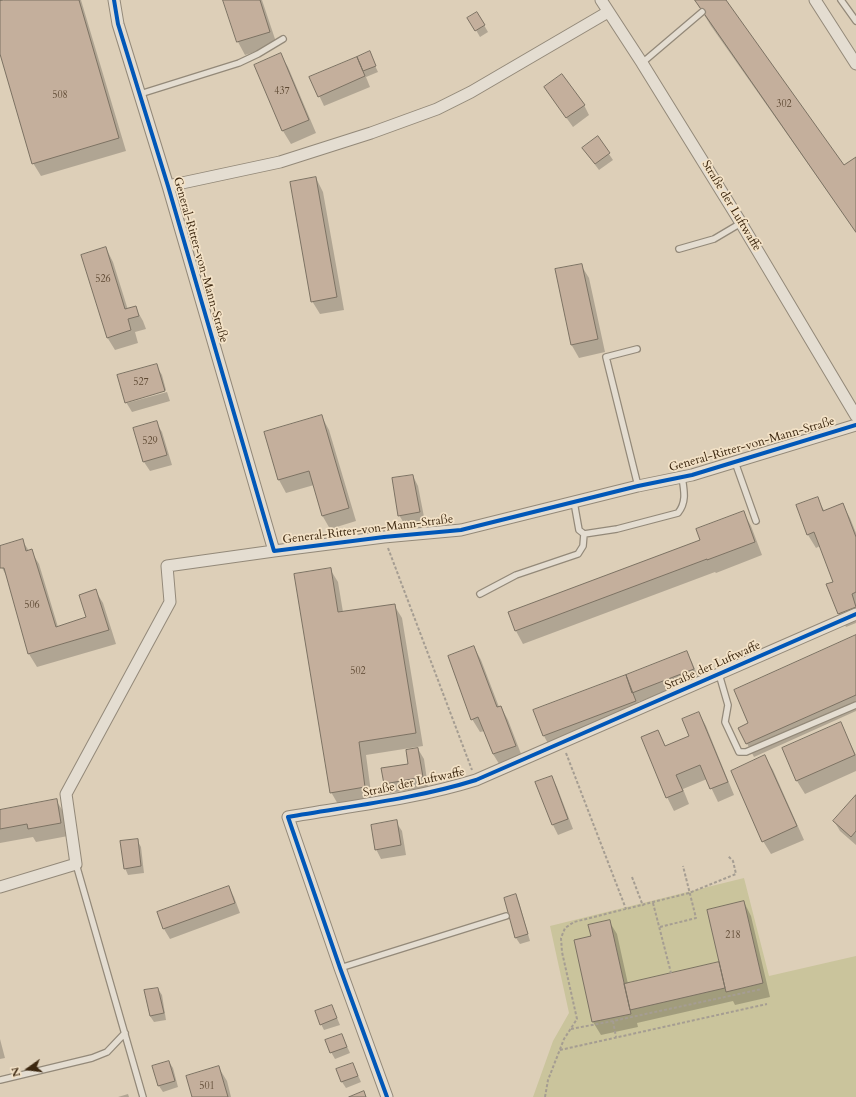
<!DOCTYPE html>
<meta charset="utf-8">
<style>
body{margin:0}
#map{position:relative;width:856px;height:1097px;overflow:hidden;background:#ddcfb8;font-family:Cardo,serif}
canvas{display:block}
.north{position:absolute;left:8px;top:1049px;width:40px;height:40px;-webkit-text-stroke:3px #f3e2c7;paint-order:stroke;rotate:256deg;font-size:11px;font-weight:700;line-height:16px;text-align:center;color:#3b260e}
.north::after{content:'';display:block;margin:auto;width:14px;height:18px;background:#3b260e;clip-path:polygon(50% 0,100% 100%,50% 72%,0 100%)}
</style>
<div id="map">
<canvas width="856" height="1097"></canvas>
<div class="north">N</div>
</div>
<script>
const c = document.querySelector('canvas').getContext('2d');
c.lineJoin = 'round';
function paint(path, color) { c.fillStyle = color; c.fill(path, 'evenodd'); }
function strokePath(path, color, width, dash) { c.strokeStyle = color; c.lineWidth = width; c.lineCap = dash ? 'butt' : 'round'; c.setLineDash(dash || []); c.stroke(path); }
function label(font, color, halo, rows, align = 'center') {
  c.font = font + ' Cardo,serif'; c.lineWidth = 3.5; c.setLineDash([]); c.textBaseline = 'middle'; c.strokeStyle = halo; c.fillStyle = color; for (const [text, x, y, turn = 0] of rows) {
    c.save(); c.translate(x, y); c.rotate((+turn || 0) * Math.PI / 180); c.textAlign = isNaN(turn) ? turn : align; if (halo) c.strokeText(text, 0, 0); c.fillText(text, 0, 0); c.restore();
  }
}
const green = new Path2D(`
 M744 878 769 976 856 956V1097H533L553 1041 569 1013 550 926Z`);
const shadow = new Path2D(`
 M8 0H81L126 151 41 176 33 163 0 51V2Z
 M224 0H262L277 45 245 55 238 42Z
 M695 0H727L725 1 844 167 856 158V232L711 26Z
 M477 13 488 32 480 37 469 18Z
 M369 53 378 72 366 77 370 87 324 106 311 78Z
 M280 54 288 67 316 133 291 144 283 131 255 65Z
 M545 88 584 105 589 115 573 127Z
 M598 138 613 160 599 170 587 154Z
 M316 178 323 192 344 310 320 314 312 301Z
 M106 248 113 262 128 310 135 307 143 321 146 329 135 332 138 343 115 350 107 337Z
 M581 265 589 278 605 352 579 358 571 344Z
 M156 365 162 375 166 390 127 401V403L167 392 170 401 132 412 126 402 118 376Z
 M322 417 329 430 356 521 330 529 322 515 314 485 286 493 279 480Z
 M156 422 162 432 172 465 150 471 144 462Z
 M413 476 418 486 425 522 405 525 399 515Z
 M817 498 825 512 843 505 850 518 856 533V623L846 627 839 614 828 585 834 583 820 546 816 548 808 535 797 506Z
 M743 512 751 526 762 555 716 573 715 572 523 644 516 631 701 541Z
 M22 540 29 551H31L39 564 58 627 87 618 95 590 103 603 116 644 37 667 29 654 9 581 0 564V547Z
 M330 569 338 582 343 612 394 605 402 618 423 746 366 755 372 800 339 806 331 792Z
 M856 637V711L754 757 739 728 750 724Z
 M474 647 481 660 499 707H501L508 720 523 759 501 767 493 754 485 731 480 732 472 719Z
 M686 652 692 662 699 679 638 702 642 714 551 749 544 736Z
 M699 713 706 726 734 795 718 802 707 779 683 789 689 804 674 811 667 797 658 731 666 747 691 737Z
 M840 723 856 755V771L805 794 797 781 783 749Z
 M418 749 424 759 428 787 390 793 385 783 409 765Z
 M765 757 773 770 804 840 771 854 763 841Z
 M552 777 557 787 573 829 558 835 553 825 537 782Z
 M856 796V845L840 831 834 821Z
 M56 800 64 813 68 836 36 842 33 837 0 843V811Z
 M396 822 402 831 406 855 381 859 376 849Z
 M137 840 141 847 144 873 128 875 125 868Z
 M229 887 234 897 240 913 170 939 164 929 158 913Z
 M516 895 519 902 530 941 520 944 516 938Z
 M744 902 751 916 770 997 735 1005 733 1001 637 1023 638 1027 601 1035 593 1022 575 940 592 936 609 921 617 934 628 984 671 974 720 963Z
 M158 989 162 995 166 1020 154 1022 150 1016Z
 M332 1006 340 1025 324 1030 321 1024Z
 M342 1035 350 1053 335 1059 331 1052Z
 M0 1039 5 1058 0 1059Z
 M169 1062 173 1068 178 1087 163 1092 159 1086 153 1067Z
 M353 1064 361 1082 346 1088 342 1082Z
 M219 1068 227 1081 231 1097H193Z
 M128 1094 129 1097H118Z`);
const building = new Path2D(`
 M4 0H79L119 138 32 164 0 54V1Z
 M223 0H260L270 32 237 42Z
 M695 0H726L844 165 856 157V232Z
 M477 12 485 25 475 31 467 18Z
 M370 51 376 66 363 71 357 57Z
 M281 53 309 120 282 131 254 65Z
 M357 57 365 76 318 97 309 77Z
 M562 74 585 105 566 118 544 87Z
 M598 136 610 153 595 164 582 148Z
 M316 177 337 297 311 302 290 182Z
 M106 247 125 309 136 306 139 316 128 319 131 330 107 338 81 255Z
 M582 264 598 339 571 345 555 269Z
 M157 364 165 391 125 403 117 375Z
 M322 415 349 508 322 516 309 471 278 480 264 432Z
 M157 421 167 455 143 462 133 428Z
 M413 475 420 512 398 516 392 478Z
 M818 497 823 511 843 503 856 537V592L852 594 856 607 838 614 826 584 833 582 814 532 807 535 796 505Z
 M744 511 755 542 707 560V559L515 631 508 612 700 540 696 529Z
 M23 539 26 551 32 549 56 627 86 617 79 595 96 589 109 630 28 654 4 568H0V546Z
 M331 568 338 612 395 604 416 733 359 742 365 787 330 793 294 574Z
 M856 635V695L746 744 738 728 748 723 734 690Z
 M474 646 497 707 501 706 516 746 493 754 478 717 471 720 448 656Z
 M687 651 694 669 632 693 626 675Z
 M626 675 636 701 543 736 533 710Z
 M699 712 728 782 710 789 700 765 676 775 683 791 666 798 641 737 658 730 665 746 689 736 682 719Z
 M841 722 855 755 796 781 782 748Z
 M418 748 423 777 384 784 381 768 408 764 406 750Z
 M765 755 797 826 762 842 731 771Z
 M552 776 568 819 552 825 535 782Z
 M856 795V831L851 837 833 821Z
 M57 799 61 823 28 829 27 824 0 829V810Z
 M397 820 401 845 375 850 371 825Z
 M138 839 141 866 124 869 120 841Z
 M229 886 235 903 163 929 157 912Z
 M516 894 528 934 515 938 504 898Z
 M744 901 763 983 726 992 707 910Z
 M610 920 631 1014 592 1022 574 940 591 936 588 925Z
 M719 962 725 988 630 1010 624 984Z
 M158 988 164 1013 150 1016 144 990Z
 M332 1005 337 1018 320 1025 315 1011Z
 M342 1034 347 1047 330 1053 325 1040Z
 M169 1061 175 1081 158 1086 152 1066Z
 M353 1063 358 1076 341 1082 336 1069Z
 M219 1066 228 1097H192L186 1076Z
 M364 1091 366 1097H349Z`);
const path = new Path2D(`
 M388 548 472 770
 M566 753 626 909
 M632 877 643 906
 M653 903 671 973
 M660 927 696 918 683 866
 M613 1021 616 1037
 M571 1029 613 1021 762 989
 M560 1050 767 1004
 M545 1097 548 1080 564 1039 577 1019 562 952 561 938 565 928 574 922 689 893 736 874 733 861 728 856`);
const service = new Path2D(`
 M841 0 856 21
 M642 63 702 12
 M140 94 239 63 258 54 283 39
 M679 249 714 239 741 223
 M637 349 606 357 638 486
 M735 462 756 521
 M574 502 579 530 584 534 617 529 678 513C687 502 684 490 682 477
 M480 594 516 575 578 554 583 546 584 534
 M719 674 728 705 725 722 739 752H746L856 705
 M76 864 143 1097
 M340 968 506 916
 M0 1080 92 1058 107 1052 125 1033`);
const minor = new Path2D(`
 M114 0 118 24 168 186 274 551 384 537 461 530 638 486 692 475 856 425
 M601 0 642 63 741 223 856 416
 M815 0 856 64
 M168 186 280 162 371 133 437 109 471 92 608 12
 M0 887 76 864 66 794 170 602 167 566 274 551
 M387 1097 340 968 288 817C351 806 415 799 476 780L856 614`);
const cycleway = new Path2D(`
 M114 0 118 24 168 186 274 551 384 537 461 530 638 486 692 475 856 425
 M387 1097 340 968 288 817C351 806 415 799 476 780L856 614`);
const numberNames = [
 ["437",282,92],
 ["508",60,96],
 ["302",784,105],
 ["526",103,280],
 ["527",141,383],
 ["529",150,442],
 ["506",32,606],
 ["502",358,672],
 ["218",733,936],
 ["501",207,1087]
];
const streetNames = [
 ["Straße der Luftwaffe",731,206,59],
 ["General-Ritter-von-Mann-Straße",200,260,74],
 ["General-Ritter-von-Mann-Straße",752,445,-16],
 ["General-Ritter-von-Mann-Straße",368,530,-7],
 ["Straße der Luftwaffe",713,666,-24],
 ["Straße der Luftwaffe",414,783,-12]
];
paint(green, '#cac49c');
paint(shadow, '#0003');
paint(building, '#c4af9c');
strokePath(building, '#7c7263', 1);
strokePath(service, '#938979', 8);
strokePath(minor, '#938979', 13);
strokePath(path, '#a59d92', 2, [3, 2]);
strokePath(service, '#e4ddd1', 5.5);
strokePath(minor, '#e4ddd1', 11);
strokePath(cycleway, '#0057b8', 4);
label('10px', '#5d4832', null, numberNames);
label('12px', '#3b260e', '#f3e2c7', streetNames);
</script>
